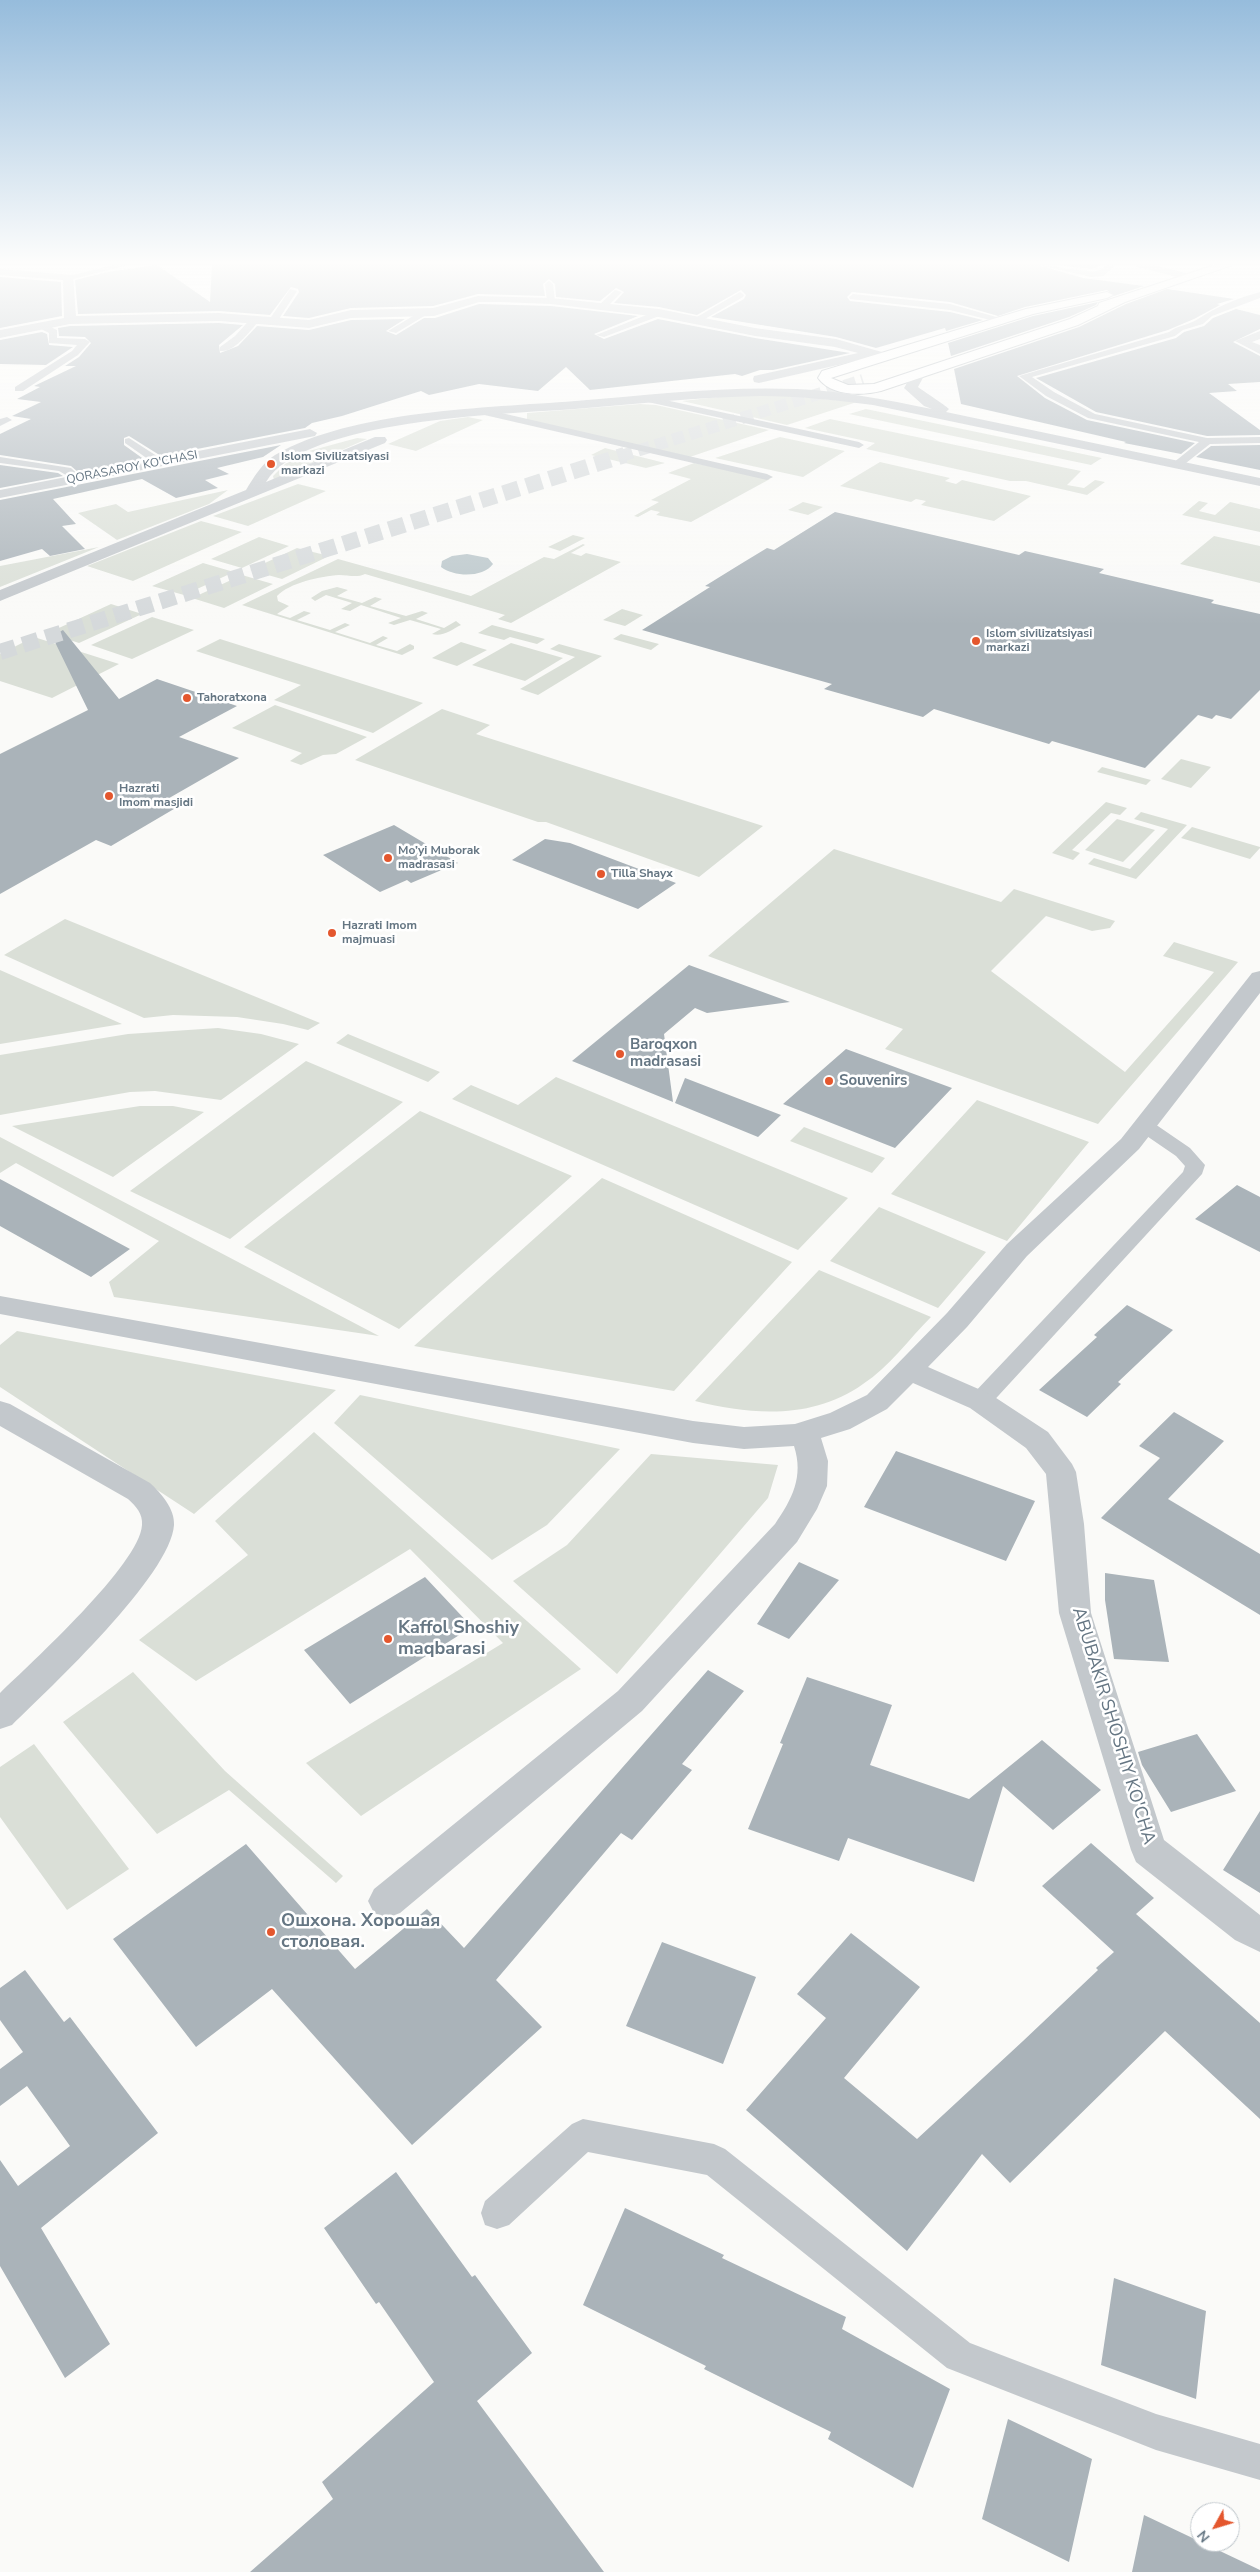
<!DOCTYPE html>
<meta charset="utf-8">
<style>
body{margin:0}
#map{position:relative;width:1260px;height:2572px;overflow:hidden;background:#fafaf8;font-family:"Nunito Sans",sans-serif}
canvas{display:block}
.north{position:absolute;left:1190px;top:2502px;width:50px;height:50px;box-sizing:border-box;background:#fff;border:1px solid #c1c8cd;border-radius:50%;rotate:231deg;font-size:14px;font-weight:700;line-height:20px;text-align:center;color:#657683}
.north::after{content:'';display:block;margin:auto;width:18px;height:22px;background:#e4572e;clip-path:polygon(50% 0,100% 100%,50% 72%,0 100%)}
</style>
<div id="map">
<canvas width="1260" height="2572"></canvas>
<div class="north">N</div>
</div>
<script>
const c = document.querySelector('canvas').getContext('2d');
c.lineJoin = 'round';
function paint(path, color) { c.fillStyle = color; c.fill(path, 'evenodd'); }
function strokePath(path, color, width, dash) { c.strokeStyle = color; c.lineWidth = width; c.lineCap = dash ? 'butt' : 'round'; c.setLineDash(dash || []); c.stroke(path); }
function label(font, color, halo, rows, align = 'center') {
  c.font = font + ' "Nunito Sans",sans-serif'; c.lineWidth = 5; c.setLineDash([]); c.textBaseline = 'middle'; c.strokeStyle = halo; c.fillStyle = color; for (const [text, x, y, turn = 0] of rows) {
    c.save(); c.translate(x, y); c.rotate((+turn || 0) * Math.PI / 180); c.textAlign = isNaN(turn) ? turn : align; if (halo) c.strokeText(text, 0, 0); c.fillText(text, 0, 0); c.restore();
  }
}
const green = new Path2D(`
 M754 393 857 402 787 425 682 401Z
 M640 404 656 405 769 430 690 457 527 420V413Z
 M866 409 1102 458 1091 465 849 414Z
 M468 417 483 420 416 451 388 444 440 421Z
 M830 419 1081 471 1067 485 1084 488 1095 480 1105 482 1087 495 1026 481H1010L866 449 875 443 805 428Z
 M780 437 845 451 803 477 715 458Z
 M357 438 367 439 328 456 309 451Z
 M605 448 665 463 646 468 591 455Z
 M299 456 319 460 274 480 273 476 285 464Z
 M880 462 950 478 945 481 956 484 962 480 1031 496 994 521 921 505 926 501 916 499 911 502 840 486Z
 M694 463 770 479 691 522 656 515 660 512 651 510 638 517 634 516 659 502 651 500 691 479 668 473Z
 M298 484 326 491 248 526 213 516Z
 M228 490 209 504 117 540 78 513 116 504 128 512Z
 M1199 501 1208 503 1199 511 1215 515 1230 502 1260 509V532L1182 515Z
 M803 502 823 507 808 515 788 510Z
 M201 521 242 532 133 581 87 566Z
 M573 535 585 538 560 551 548 547Z
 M1214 536 1260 546V583L1180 564Z
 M259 537 289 546 242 568 211 559Z
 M583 544 585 545 571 553 581 556 586 553 621 562 511 623 498 619 505 615 365 574C357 578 348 575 339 575 321 576 289 583 277 596L278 601 289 606 277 614 290 618 304 611 311 613 297 620 330 630 345 623 350 625 335 632 370 643 383 636 388 638 376 645 397 651 410 644 414 646V649L402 655 242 605 338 559 471 596 544 557 554 559Z
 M99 547 0 587V566Z
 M297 548 329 556 282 579 250 570Z
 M203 563 234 572 184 595 152 586Z
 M242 575 273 584 224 608 192 598Z
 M337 587 348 590 337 596 362 603 375 597 382 599 370 606 406 616 422 611 428 613 416 619 444 628 456 621 461 625C451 630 443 637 432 634L441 629 410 620 394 625 388 623 401 618 361 605 350 611 341 609 352 603 326 595 315 601 311 598 322 591Z
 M111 604 142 614 79 643 48 633Z
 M622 609 643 615 625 626 603 620Z
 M152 617 194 630 132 659 91 645Z
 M492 625 545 639 537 644 510 637 504 640 478 633Z
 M621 634 659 644 651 650 613 639Z
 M34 637 119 664 52 698 0 681V654Z
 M220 639 423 703 373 733 274 700 301 685 196 651Z
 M461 642 487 650 457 666 432 658Z
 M511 643 563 658 525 681 472 665Z
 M559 644 602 656 538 695 520 689 575 657 550 649Z
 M275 705 367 737 336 754 323 755 301 765 290 761 302 753 232 728Z
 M442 709 490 725 476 734 763 826 699 877 546 822H538L355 760Z
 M1181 759 1211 767 1191 788 1161 779Z
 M1102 767 1151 780 1146 785 1097 772Z
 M1106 802 1127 808 1120 815 1111 813 1072 850 1080 853 1073 860 1052 853Z
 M1141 812 1187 825 1136 879 1088 864 1094 858 1130 869 1168 829 1134 819Z
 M1117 819 1155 830 1123 862 1085 850Z
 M1192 827 1260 847V848L1250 859 1181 838Z
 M834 849 1001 902 1014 889 1115 921 1110 928 1092 931 1046 916 991 971 1125 1072 1214 972 1163 956 1174 942 1238 962 1098 1124 885 1049 903 1029 708 956Z
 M65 919 320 1023 308 1030 283 1024 237 1017 173 1015 144 1018 4 955Z
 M0 970 122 1024 0 1044Z
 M218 1028 261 1034 299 1044 221 1100 155 1091 130 1092 0 1115V1055L128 1034Z
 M348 1034 440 1072 428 1082 336 1043Z
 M306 1061 403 1102 230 1239 130 1191Z
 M556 1077 848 1198 798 1250 452 1099 471 1085 518 1105Z
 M977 1100 1089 1142 1007 1241 891 1194Z
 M140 1106H173L204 1112 113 1177 12 1126Z
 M420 1111 572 1176 399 1329 244 1247Z
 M804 1127 885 1158 872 1173 790 1141Z
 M0 1137 379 1336 114 1297 109 1282 159 1241 16 1163 0 1173Z
 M602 1178 792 1262 674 1391 414 1346Z
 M879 1207 986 1252 938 1308 830 1261Z
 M819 1270 931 1317C909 1339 889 1367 863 1384 813 1420 751 1415 695 1401Z
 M17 1331 336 1390 194 1514 0 1387V1345Z
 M360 1395 620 1449 547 1525 492 1560 334 1423Z
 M314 1432 581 1669 361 1816 306 1763 503 1643 410 1549 196 1681 139 1640 248 1555 215 1521Z
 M651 1454 778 1465 768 1498 617 1674 513 1581 567 1545Z
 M133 1672 225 1771 343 1876 336 1883 229 1790 157 1834 63 1722Z
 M34 1744 129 1869 67 1910 0 1817V1767Z`);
const water = new Path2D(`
 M467 554 488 558 493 564C483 578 454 577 441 567L442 561 452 556Z`);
const building = new Path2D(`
 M157 265 210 302 212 265H1037L1083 278 1144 286 1114 296 1107 290 1025 307 998 316 950 302 852 292 847 297 850 301 950 312 983 320 946 331 945 328 876 348 836 337 711 317 744 299 746 295 741 290 697 315 659 307 614 303 624 292 616 288 600 301 556 297 555 284 549 279 543 284 545 296 478 294 433 306 351 308 309 318 283 316 299 292 298 289 291 287 270 315 219 311 78 314 75 280 108 272Z
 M1057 265H1102L1092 269Z
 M0 277 61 282 62 316 0 328Z
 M1167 289 1234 299 1217 304 1220 305 1194 319 1168 330 1017 376 1045 398 1087 420 1195 443 1181 454 1124 443 1126 442 961 404 954 369 1079 327 1126 304Z
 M1098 302 1096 305 1069 317 951 356 948 343 1033 316Z
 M479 304 551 306 638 316 594 334 604 339 658 319 755 338 850 353 773 370H760L742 376 735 374 590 390 566 367 538 391 479 384 429 395 421 391 342 416 312 423 305 428 161 456 129 436 124 438V445L145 460 79 473 71 466 0 455V434L31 419 12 416 41 402 17 399 40 387 34 386 76 366H65L79 357 91 343 85 337 59 336 58 328 70 326 219 323 243 325 219 345 220 353 238 346 257 326 309 330 351 320 405 319 386 331 396 335 424 318H435Z
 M1236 309 1260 315V329L1233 342 1260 356V382L1228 384 1237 391 1209 393 1260 430V435L1207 436 1096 412 1036 378 1176 338 1184 332 1204 326 1213 318Z
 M42 332 47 334 49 345 73 347 46 365 0 364V340Z
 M281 445 263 457 217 468 229 474 205 480 218 488 176 498 142 479 53 499 76 524 62 526 85 549 50 556 42 549 0 561V500Z
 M1260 445V470L1196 457 1211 446Z
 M0 465 58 473 63 476 0 488Z
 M835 512 1019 555 1025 551 1104 569 1099 573 1214 600 1211 603 1260 614V690L1231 719 1216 715 1212 719 1198 715 1145 768 1052 741 1049 744 934 709 923 717 824 689 832 684 642 630 710 587 705 586 739 565 767 548 774 550Z
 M63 630 119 699 157 679 237 706 179 737 239 758 164 801 179 806 111 846 96 840 0 894V754L88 710 52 636Z
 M394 825 458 863 411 883 407 880 380 892 323 855Z
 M545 839 570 843 676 883 638 909 512 860Z
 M689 965 790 1002 707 1013 695 1008 664 1034 673 1102 572 1061Z
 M846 1049 952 1088 895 1148 783 1104Z
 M685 1078 781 1115 758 1137 675 1103Z
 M0 1179 130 1249 91 1277 0 1226Z
 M1237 1185 1260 1197V1252L1195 1219Z
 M1127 1305 1173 1330 1118 1382 1121 1384 1087 1417 1039 1390 1097 1337 1094 1335Z
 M1174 1412 1224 1441 1168 1499 1260 1554V1615L1101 1518 1160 1458 1139 1446Z
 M896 1451 1035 1501 1006 1561 864 1507Z
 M799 1562 839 1580 789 1639 757 1624Z
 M1105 1573 1154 1580 1169 1662 1114 1659 1105 1600Z
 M425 1577 472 1627 350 1704 304 1650Z
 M708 1670 744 1691 682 1764 692 1770 632 1840 621 1833 496 1980 542 2027 412 2145 272 1989 196 2047 113 1939 246 1844 355 1969 427 1909 464 1948Z
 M807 1677 892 1705 870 1765 969 1799 1042 1740 1101 1790 1053 1830 1003 1786 974 1882 848 1838 839 1861 748 1829 783 1744 780 1743Z
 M1197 1734 1236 1791 1171 1812 1142 1765 1138 1752Z
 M1260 1811V1893L1223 1870Z
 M1091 1843 1154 1898 1136 1914 1260 2023V2119L1165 2031 1010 2183 982 2154 907 2251 746 2110 826 2018 797 1994 851 1933 920 1987 844 2078 917 2139 1023 2041 1098 1970 1096 1968 1114 1952 1042 1886Z
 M662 1942 756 1977 723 2064 626 2026Z
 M25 1970 64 2022 70 2017 158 2133 41 2228 110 2344 65 2378 0 2266V2160L18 2186 70 2146 27 2086 0 2106V2069L23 2052 0 2020V1988Z
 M396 2172 472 2277 475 2275 532 2353 477 2401 604 2572H250L333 2499 322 2482 434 2382 379 2302 376 2304 324 2228Z
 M625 2208 724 2255 722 2258 846 2317 842 2329 950 2389 913 2488 828 2439 831 2432 704 2369 706 2366 583 2305Z
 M1114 2278 1206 2311 1196 2399 1101 2365Z
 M1008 2419 1092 2459 1069 2562 982 2519Z
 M1144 2515 1260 2570V2572H1132Z`);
const secondaryTunnelFar1 = new Path2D(`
 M621 456 863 380`);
const secondaryTunnel = new Path2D(`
 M0 652 625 455`);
const lane = new Path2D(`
 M113 265H128L69 280 65 277Z
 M1039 265C1053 265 1087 273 1097 271 1100 271 1104 267 1107 265L1115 266 1103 276 1091 277Z
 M549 281 553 284 555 301 551 304 547 301 545 284Z
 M290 289 297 291 277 322H271L269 320Z
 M615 290 622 292 605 309H599V305Z
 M740 292 744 295 743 297 698 323 690 321Z
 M1260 292V298L1212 316 1203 324 1183 330 1175 336 1032 377 1054 392 1095 414 1207 438 1260 437V443L1210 444 1181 467H1173V463L1199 442 1088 418 1046 396 1019 376 1169 332C1178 325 1189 325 1198 319 1216 307 1238 298 1260 292Z
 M853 294 950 304 1007 320 1002 323 950 310 850 299 849 297Z
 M423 310 428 313 426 315 396 333 388 331Z
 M659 310 664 313 662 315 604 337 596 335Z
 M253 316 261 318C252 329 235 353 220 351V347L235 336Z
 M39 324H45L57 330V338L85 339 90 342 78 355 23 391H15V387L72 351 77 345 49 343V333L39 328Z
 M647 396 859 442 864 445 859 448 643 401 642 399Z
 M484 409 767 474 773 477 767 480 480 414V410Z
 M7 417 12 420 0 426V419Z
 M129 438 163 460V464H155L125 443V439Z
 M0 457 71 468 82 478 76 481 59 471 0 463Z
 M1145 1120 1152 1122 1190 1148 1205 1165 1202 1174 988 1407 980 1409 972 1407 969 1401 972 1395 1183 1172 1185 1166 1176 1156 1138 1130 1135 1126 1138 1122Z
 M583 2119 714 2144 725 2149 970 2343 1156 2414 1260 2444V2480L1156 2450 947 2368 707 2175 588 2152 509 2225 497 2229 485 2225 481 2213 485 2201 572 2124Z`);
const street = new Path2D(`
 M1135 265H1154L1193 275 1195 277 1189 280 1137 267Z
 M0 269 73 275 76 316 219 313 309 320 351 310 433 308 478 296 551 298 659 309 755 328 836 339 889 354 891 357 885 361 873 357 759 383 754 382 753 379 754 376 858 353 835 347 755 336 659 317 551 304 500 302H479L434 316 351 318 309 328 219 321 70 324 0 338V330L64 318 63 280 0 275Z
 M1260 331V339L1252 342 1260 345V354L1235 341Z
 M919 370 925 374 918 387C926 393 944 404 949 409L946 412 1260 478V486L873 405C835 400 798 396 760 396 698 397 637 404 575 409 505 414 305 419 266 482L375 437H385L387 440 385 443 0 601V590L246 490C254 477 262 463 275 455 353 410 486 408 575 401 649 395 723 386 797 389 843 391 887 400 932 409L924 406 904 388 914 371Z
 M310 429 317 433 315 436 0 498V490Z
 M1260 971V993L1139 1149 1027 1256 967 1327 928 1367 990 1394 1048 1432 1072 1464 1076 1472 1084 1524 1091 1613 1164 1840 1260 1915V1952L1235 1940 1136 1862 1131 1850 1059 1613 1046 1474 1026 1448 970 1408 913 1383 887 1409 850 1429 821 1438 828 1461 827 1486 817 1509 797 1542 642 1711 400 1913 387 1918 374 1913 368 1901 374 1889 618 1691 775 1524C792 1499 804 1477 794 1446L744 1449 693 1443 0 1314V1296L693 1421 744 1427 795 1424 830 1413 867 1395 947 1313 1007 1244 1121 1139 1252 973Z
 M0 1401 10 1404 150 1483C161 1493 175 1509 174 1525 171 1575 50 1688 12 1725L0 1729V1693C31 1663 140 1564 142 1525 143 1514 136 1506 128 1499L0 1426Z`);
const secondary = new Path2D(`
 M1215 265H1232L1125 302 1078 325 881 391C861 396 831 396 818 378L822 371 1026 309 1107 292 1113 295 1107 298 1033 314 831 378 848 385 874 384 1070 319 1098 306 1099 303Z`);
const markers = [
 [271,464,5,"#e4572e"],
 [976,641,5,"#e4572e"],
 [187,698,5,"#e4572e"],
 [109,796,5,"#e4572e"],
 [388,858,5,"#e4572e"],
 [601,874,5,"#e4572e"],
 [332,933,5,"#e4572e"],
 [620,1054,5,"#e4572e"],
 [829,1081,5,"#e4572e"],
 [388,1639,5,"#e4572e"],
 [271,1932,5,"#e4572e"]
];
const farPoinames = [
 ["Islom Sivilizatsiyasi",281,457],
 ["markazi",281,471],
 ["Islom sivilizatsiyasi",986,634],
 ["markazi",986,648],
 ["Tahoratxona",197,698],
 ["Hazrati",119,789],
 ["Imom masjidi",119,803],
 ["Mo’yi Muborak",398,851],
 ["madrasasi",398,865],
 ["Tilla Shayx",611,874],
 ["Hazrati Imom",342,926],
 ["majmuasi",342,940]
];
const farStreetnames = [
 ["QORASAROY KO'CHASI",132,468,-11]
];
const poiNames = [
 ["Baroqxon",630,1045],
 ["madrasasi",630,1062],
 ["Souvenirs",839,1081]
];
const nearPoinames = [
 ["Kaffol Shoshiy",398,1629],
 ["maqbarasi",398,1650],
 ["Ошхона. Хорошая",281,1922],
 ["столовая.",281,1943]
];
const nearStreetnames = [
 ["ABUBAKIR SHOSHIY KO'CHA",1113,1726,73]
];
paint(green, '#dadfd7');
paint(water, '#bbc7cb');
paint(building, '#aab3b9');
strokePath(secondaryTunnelFar1, '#d5d9db', 12, [12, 6]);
strokePath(secondaryTunnel, '#d5d9db', 16, [16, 8]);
strokePath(secondary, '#b3babf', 2);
paint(lane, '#c3c8cc');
paint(street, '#c3c8cc');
paint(secondary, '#fff');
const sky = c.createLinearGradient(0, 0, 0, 625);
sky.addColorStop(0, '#96bcdc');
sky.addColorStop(0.42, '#fdfdfc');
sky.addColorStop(1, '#fdfdfc00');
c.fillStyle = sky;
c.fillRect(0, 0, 1260, 625);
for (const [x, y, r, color] of markers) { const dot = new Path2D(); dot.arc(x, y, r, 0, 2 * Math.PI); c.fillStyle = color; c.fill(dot); strokePath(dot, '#fff', 2); }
label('bold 12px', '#657683', '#fff', farPoinames, 'left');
label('12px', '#657683', '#fff', farStreetnames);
label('bold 15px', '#657683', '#fff', poiNames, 'left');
label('bold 18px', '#657683', '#fff', nearPoinames, 'left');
label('18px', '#657683', '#fff', nearStreetnames);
</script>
